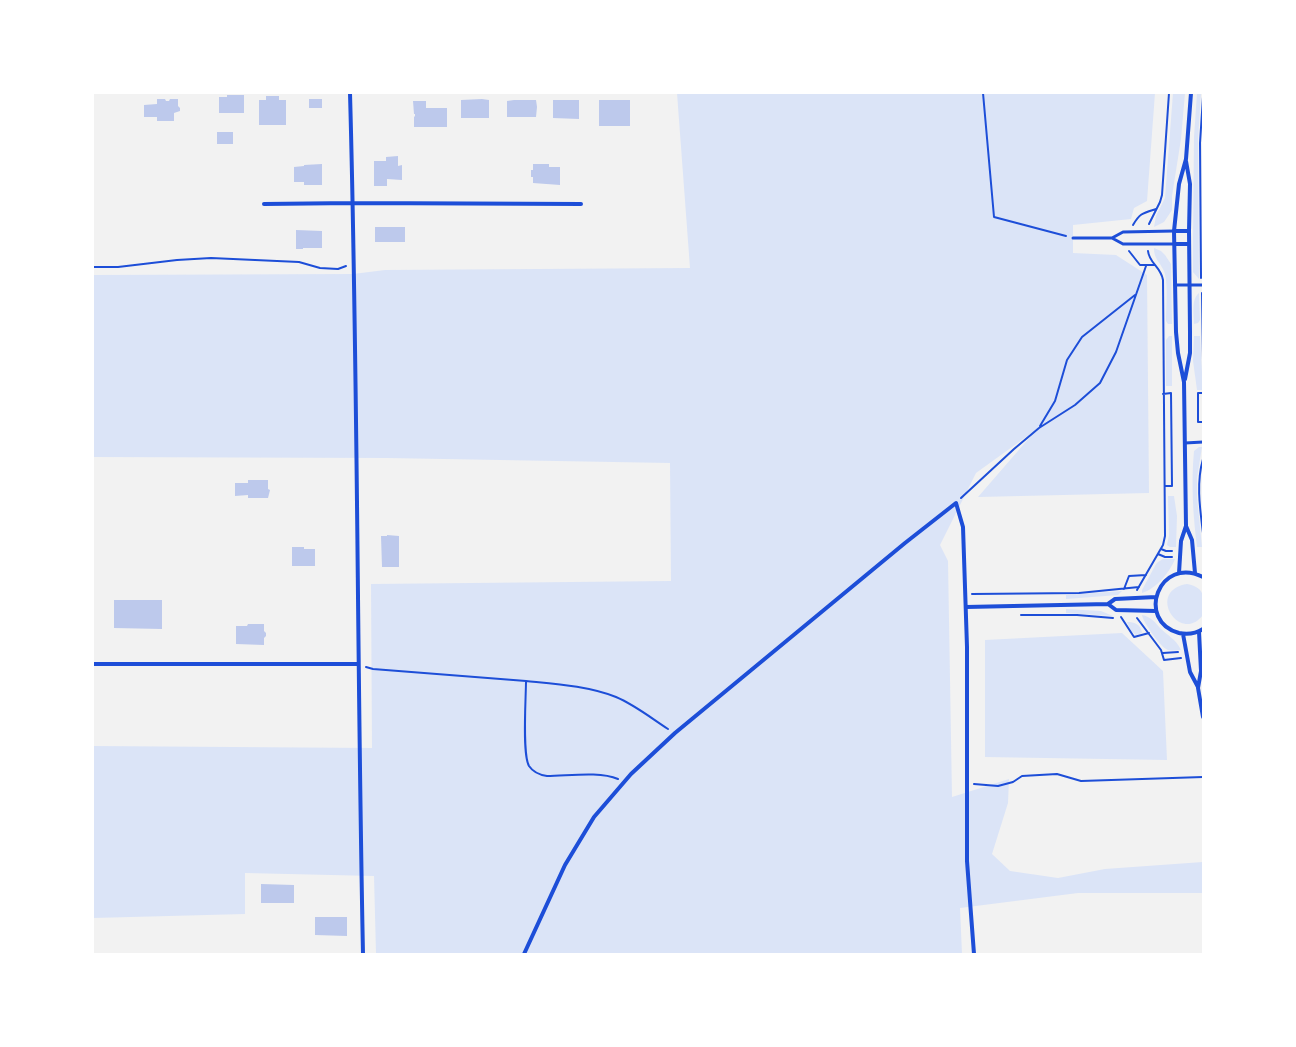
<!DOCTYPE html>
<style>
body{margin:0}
#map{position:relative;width:1296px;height:1047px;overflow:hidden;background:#f2f2f2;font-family:"Fira Sans Condensed",sans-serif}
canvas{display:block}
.frame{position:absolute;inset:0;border:94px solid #fff;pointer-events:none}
</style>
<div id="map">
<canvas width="1296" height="1047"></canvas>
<div class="frame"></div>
</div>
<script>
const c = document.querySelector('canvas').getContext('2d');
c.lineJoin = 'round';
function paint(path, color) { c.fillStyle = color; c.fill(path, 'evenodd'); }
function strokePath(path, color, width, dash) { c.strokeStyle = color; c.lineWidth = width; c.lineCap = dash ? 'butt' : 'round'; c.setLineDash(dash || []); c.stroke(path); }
const green = new Path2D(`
 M677 93H1155L1147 201 1134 208 1131 219 1073 225V253L1116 255 1147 275 1149 493 978 497 1037 429 976 473 940 545 948 561 952 797 1009 779 1008 803 992 854 1010 871 1058 878 1105 869 1203 862V893H1078L960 908 962 954 376 953 374 876 245 873V914L93 918V746L372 748 371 584 671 581 670 463 387 458 93 457V275L353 274 385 270 690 268Z
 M1173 93H1185L1181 139 1172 196V210L1164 222 1154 227 1156 216 1165 198Z
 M1197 93H1201L1198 140 1199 279 1193 272V237L1194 137Z
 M1154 248 1161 251 1165 255 1171 264 1172 324H1168L1166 321C1166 308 1168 286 1165 274 1162 263 1154 261 1154 248Z
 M1199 293 1200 320 1198 323 1194 324C1194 314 1191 299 1199 293Z
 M1169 336H1172V386H1166V340Z
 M1194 336H1200L1203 390H1197L1193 361Z
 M1199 447H1202L1197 478V497L1202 547H1197C1193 515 1191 483 1194 451Z
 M1168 496H1174L1177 516 1176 547H1170L1167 545 1169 535Z
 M1163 559H1175C1170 572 1156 589 1142 593V590L1156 564 1158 562Z
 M1187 584C1207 588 1203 598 1203 615 1180 645 1145 591 1187 584Z
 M1122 591 1118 595 1066 599V595Z
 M1066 609 1101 611 1113 616 1066 613Z
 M1142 615C1151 617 1154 621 1160 628 1168 636 1176 639 1181 650 1177 650 1172 651 1168 650 1161 648 1143 622 1142 615Z
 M1127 622C1134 622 1141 624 1142 633L1136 635 1131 631Z
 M1122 633 1163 671 1167 760 985 757V640Z`);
const building = new Path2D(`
 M227 95H244V113H219V97H227Z
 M266 96H279V100H286V125H259V100H266Z
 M157 99H165L166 101H169L170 99H178V106L180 108V111L174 113V121H157V117H144V105L157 104Z
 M309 99H322V108H309Z
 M482 99 489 100V118H461V100Z
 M514 100H536L537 107 536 117H507V101Z
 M553 100H579V119L553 118Z
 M599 100H630V126H599Z
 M413 101H426V108H447V127H414V116L415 117V114H414Z
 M217 132H233V144H217Z
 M398 156V166L402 165V180L387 179V186H374V161H386V157Z
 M322 164V185H304V182H294V167L304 166V165Z
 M533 164H549V167H560V185L533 183V177H531V170H533Z
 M375 227H405V242H375Z
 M296 230 322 231V248H303V249H296Z
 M248 480H268V489L270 490 268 498H248V495L235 496V483H248Z
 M387 535 399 536V567H382L381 536H387Z
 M292 547H304V549H315V566H292Z
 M114 600H162V629L114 628Z
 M248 624H264V631L266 633V636L264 638V645L236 644V626H247Z
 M261 884 294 885V903H261Z
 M315 917H347V936L315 935Z`);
const path = new Path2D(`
 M983 93 994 217 1066 236
 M1149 224 1160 202 1162 195 1169 93
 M1133 225C1140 213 1143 213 1156 209
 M1129 251 1140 265H1155
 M93 267H118L177 260 211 258 299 262 320 268 338 269 346 266
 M1201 278 1200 143 1203 97
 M1202 293 1203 360
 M1203 393H1198V422H1203
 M1163 394 1171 393 1172 486H1166
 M1040 426 1055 401 1067 360 1082 337 1135 295
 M1203 459C1196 483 1200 509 1203 533
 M961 498 1014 449 1039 428 1075 405 1100 383 1116 352 1146 266
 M1161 549 1166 551H1172
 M1158 554 1165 557H1172
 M1124 589 1129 576 1146 575
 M1137 590 1163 545 1165 536C1165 451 1163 365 1163 280 1161 267 1149 263 1148 251
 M972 594 1079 593 1139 587
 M1021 615H1077L1113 618
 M1121 617 1134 637 1149 633
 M1137 618 1161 650 1164 660 1181 658
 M1163 653 1178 652
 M366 667 373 669 526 681
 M618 779C599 771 568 776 547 776 540 775 533 772 529 766 522 754 526 698 526 681 556 684 588 686 616 697 635 705 651 718 668 729
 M974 784 998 786 1013 782 1022 776 1057 774 1081 781 1203 777`);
const service = new Path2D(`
 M1073 238H1112L1123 232 1174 231
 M1112 238 1123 244H1174
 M1175 285H1203
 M1185 443 1203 442`);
const minor = new Path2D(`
 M350 93C358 380 357 667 363 954
 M264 204 353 203 581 204
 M1174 231H1189
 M1174 244H1189
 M1185 379 1190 353V332L1189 231 1190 184 1186 161
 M1186 526 1192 540 1195 573
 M1179 573 1181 541 1186 526 1185 455 1184 382 1178 353 1176 332 1174 231 1179 184 1186 159 1191 93
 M1203 577C1159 555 1135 621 1179 633 1188 635 1195 634 1203 629
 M1108 604 1116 610 1156 611
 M966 607 1108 604 1115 599 1156 597
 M1199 632 1201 671 1198 688 1203 717
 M1183 634 1190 672 1198 687
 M93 664H358
 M524 954 565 865 594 817 631 774 675 733 905 543 956 503 963 527 967 647V861L974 954`);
paint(green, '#dbe4f7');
paint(building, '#bdc9ec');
strokePath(path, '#1d4ed8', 2);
strokePath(service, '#1d4ed8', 3);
strokePath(minor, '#1d4ed8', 4);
</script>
